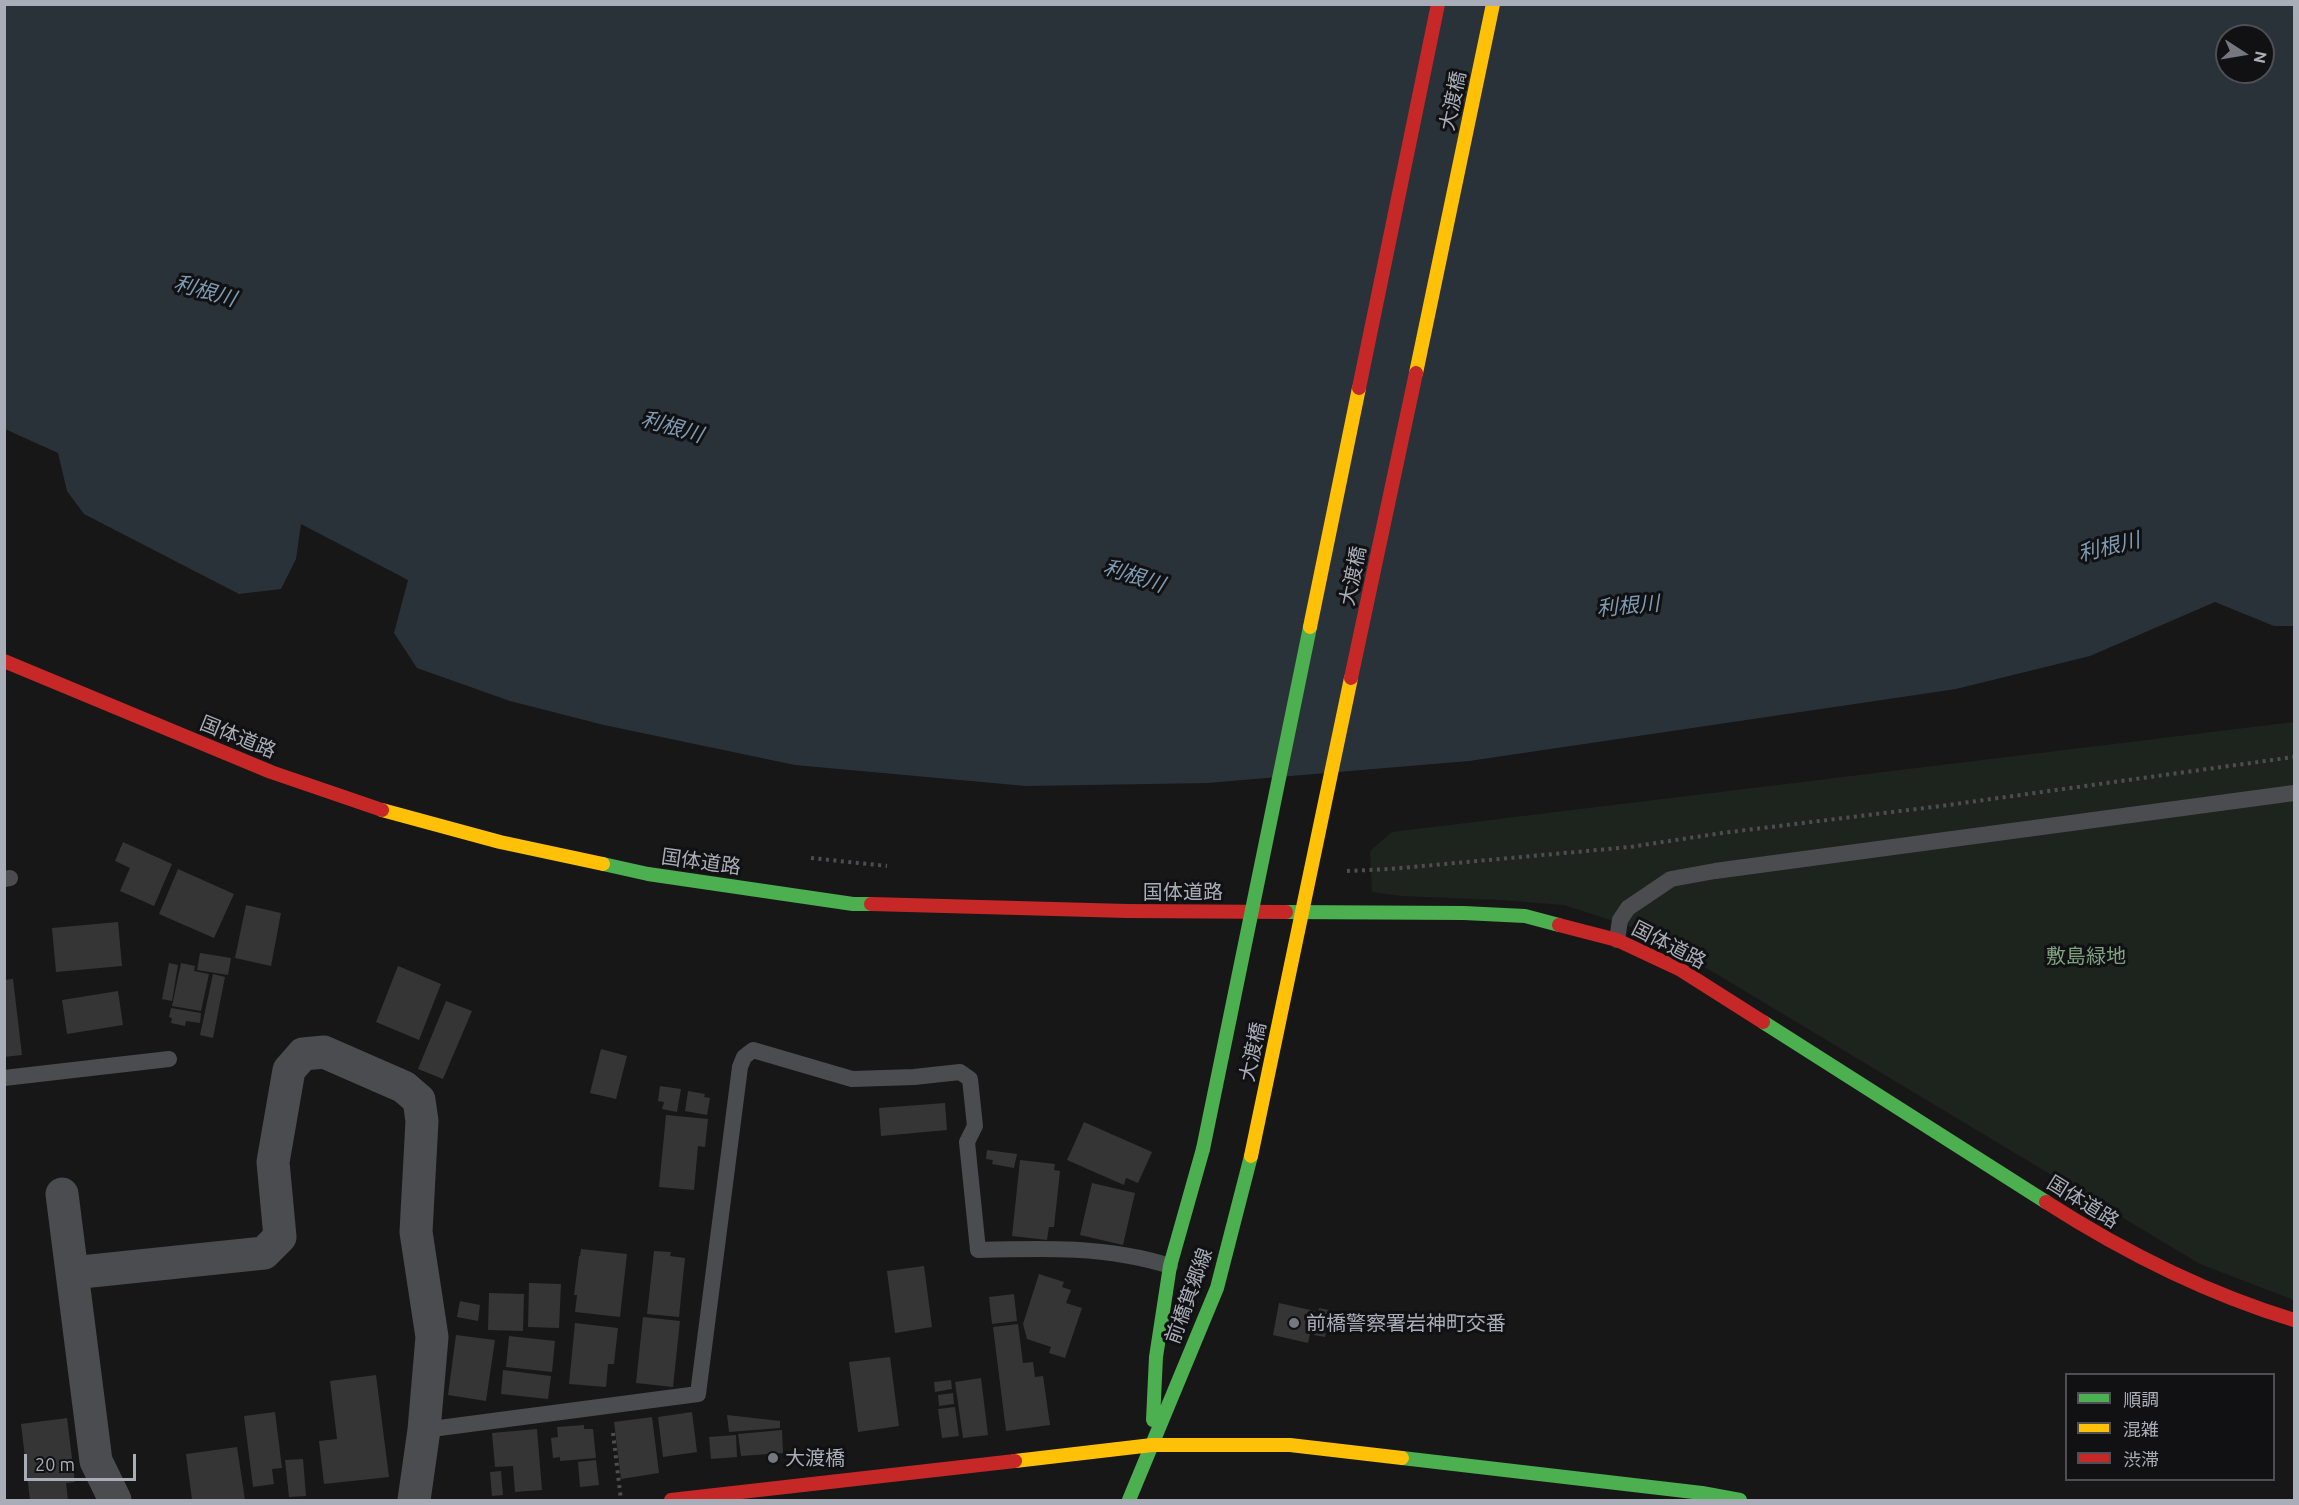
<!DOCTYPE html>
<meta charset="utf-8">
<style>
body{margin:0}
#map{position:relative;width:2299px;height:1505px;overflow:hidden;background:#171717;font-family:Ubuntu,"Noto Sans JP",sans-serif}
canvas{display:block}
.frame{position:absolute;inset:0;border:6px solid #a8adb8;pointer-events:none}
.legend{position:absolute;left:2065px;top:1373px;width:210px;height:108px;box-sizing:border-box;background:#111113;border:2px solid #4d4f55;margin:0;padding:8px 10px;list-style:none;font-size:18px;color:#a8adb8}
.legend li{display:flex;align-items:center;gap:12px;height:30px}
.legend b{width:30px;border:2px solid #4d4f55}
.north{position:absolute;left:2215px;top:24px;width:60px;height:60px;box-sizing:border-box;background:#111113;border:2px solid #4d4f55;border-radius:50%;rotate:102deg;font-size:16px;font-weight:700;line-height:24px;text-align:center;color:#a8adb8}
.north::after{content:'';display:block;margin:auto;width:21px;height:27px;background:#757880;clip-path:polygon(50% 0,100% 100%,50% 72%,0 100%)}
.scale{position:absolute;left:24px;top:1454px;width:112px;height:27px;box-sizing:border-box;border:3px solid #a8adb8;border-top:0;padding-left:8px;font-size:18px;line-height:21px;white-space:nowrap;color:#a8adb8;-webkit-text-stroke:4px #111113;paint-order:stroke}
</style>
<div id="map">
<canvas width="2299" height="1505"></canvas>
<div class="frame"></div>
<ul class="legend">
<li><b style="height:8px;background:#4caf50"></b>順調</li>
<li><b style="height:8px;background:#ffc107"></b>混雑</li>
<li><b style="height:8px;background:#c62828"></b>渋滞</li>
</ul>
<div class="north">N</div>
<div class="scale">20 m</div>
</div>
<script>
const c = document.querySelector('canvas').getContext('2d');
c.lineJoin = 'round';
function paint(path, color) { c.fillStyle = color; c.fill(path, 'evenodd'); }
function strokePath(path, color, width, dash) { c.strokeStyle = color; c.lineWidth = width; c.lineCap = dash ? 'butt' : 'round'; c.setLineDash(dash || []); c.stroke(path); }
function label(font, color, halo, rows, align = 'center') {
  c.font = font + ' Ubuntu,"Noto Sans JP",sans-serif'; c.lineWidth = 6; c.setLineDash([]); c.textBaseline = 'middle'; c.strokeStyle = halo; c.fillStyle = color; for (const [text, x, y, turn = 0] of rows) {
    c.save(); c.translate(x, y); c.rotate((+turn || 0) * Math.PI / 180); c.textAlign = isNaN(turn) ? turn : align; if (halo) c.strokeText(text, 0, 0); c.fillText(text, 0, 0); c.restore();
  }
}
const green = new Path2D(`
 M2294 722V1300L2200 1264 1698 963 1635 928 1564 905 1501 900 1403 896 1372 892 1370 851 1392 832Z`);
const water = new Path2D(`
 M5 5H2294V626H2274L2215 602 2090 656 1956 689 1469 761 1207 783 1026 786 795 765 604 725 510 701 417 668 394 633 408 580 301 524 296 559 281 589 239 594 84 514 67 491 58 453 5 429ZM2227 36H2263V72H2227Z`);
const building = new Path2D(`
 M123 842 172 864 154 906 120 891 130 868 115 861Z
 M178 869 234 894 214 938 159 914Z
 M246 905 281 913 271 966 235 958Z
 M118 922 122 966 56 972 52 928Z
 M200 953 231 958 228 975 197 970Z
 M169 963 178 965 172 1001 162 999Z
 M181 963 195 966 194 971 209 974 201 1011 172 1006Z
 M398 966 441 984 419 1040 376 1022Z
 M213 974 225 977 213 1038 200 1035Z
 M13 979 22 1055 4 1057V980Z
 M118 991 123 1025 67 1034 62 1000Z
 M446 1001 472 1011 443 1079 418 1069Z
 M171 1008 201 1013 200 1023 186 1021 185 1026 171 1023 172 1018 169 1017Z
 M601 1049 627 1056 616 1099 590 1093Z
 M660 1086 681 1089 677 1112 662 1109 664 1102 658 1101Z
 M688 1091 705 1094 704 1097 710 1098 707 1115 685 1111Z
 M945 1103 947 1130 881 1136 879 1108Z
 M666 1115 708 1119 705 1147 698 1146 694 1190 659 1187Z
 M1084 1122 1152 1152 1138 1183 1126 1178 1124 1185 1067 1160Z
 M987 1150 1017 1154 1014 1168 992 1164 993 1160 986 1159Z
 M1020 1160 1055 1164 1054 1170 1060 1171 1054 1227H1049L1047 1240 1012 1236Z
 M1092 1183 1135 1193 1123 1245 1080 1235Z
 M581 1249 627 1254 620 1317 575 1312 577 1295H574L579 1256H580Z
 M654 1251 671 1252 670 1256 685 1258 679 1317 647 1314Z
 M924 1266 932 1327 895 1333 887 1271Z
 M1039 1274 1064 1282 1062 1287 1071 1290 1066 1303 1082 1308 1065 1358 1049 1353 1051 1347 1027 1339 1023 1324Z
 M529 1283 561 1284 559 1328 528 1327Z
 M489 1293 524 1294 523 1331 488 1330Z
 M1014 1294 1017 1321 992 1324 989 1297Z
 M460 1301 480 1305 478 1321 457 1317Z
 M1279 1303 1315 1311 1308 1343 1273 1335Z
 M1319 1308 1329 1310 1325 1337 1314 1335Z
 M643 1317 680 1321 673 1387 636 1383Z
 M575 1323 618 1328 614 1364H608L606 1387 569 1384Z
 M1018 1324 1023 1363 1033 1362 1035 1377 1043 1376 1050 1425 1006 1431 993 1327Z
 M456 1335 495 1340 486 1401 448 1395Z
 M509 1336 555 1341 552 1372 506 1367Z
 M890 1357 899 1426 858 1432 849 1362Z
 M503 1370 551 1376 548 1399 501 1394Z
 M376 1375 389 1477 324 1484 319 1441 337 1439 330 1381Z
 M981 1378 988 1435 963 1438 955 1382Z
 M951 1380 952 1389 935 1392 934 1382Z
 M953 1393 954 1404 939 1406 938 1395Z
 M955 1407 959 1436 942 1438 938 1409Z
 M275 1412 282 1468 272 1469 274 1484 253 1487 244 1416Z
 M692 1412 697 1452 663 1457 658 1417Z
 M727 1415 780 1421V1428L729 1432Z
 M652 1417 659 1473 621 1479 614 1422Z
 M67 1418 75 1482 66 1483 68 1500H30L21 1424Z
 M584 1425V1429H593L596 1458 560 1461V1457L553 1458 551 1438 558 1437 557 1427Z
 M537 1429 542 1490 515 1492 513 1466 495 1467 492 1433Z
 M782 1430 783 1453 741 1456 738 1434Z
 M736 1435 737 1457 711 1459 709 1437Z
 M237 1447 245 1500H192L186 1454Z
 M303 1459 306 1496 289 1497 285 1460Z
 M596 1460 599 1485 580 1487 578 1462Z
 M501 1471 503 1495 492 1496 490 1472Z`);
const path = new Path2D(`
 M811 858 887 866
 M1347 871 1390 869 1630 847 1722 833 1941 806 2294 757
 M613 1433 621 1500`);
const lane = new Path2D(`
 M4 879 10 878
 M1617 940 1620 920 1628 908 1671 879 1715 871 2294 793
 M4 1078 169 1059
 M424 1430 698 1394 740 1067 744 1057 753 1050 852 1079 914 1077 960 1072 970 1079 975 1126 967 1142 978 1250C1043 1248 1108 1246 1170 1266`);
const street = new Path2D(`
 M62 1194 96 1461 115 1500
 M72 1273 264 1253 280 1237 273 1162 289 1070 303 1054 324 1052 404 1087 419 1100 422 1121 416 1232 432 1337 424 1430 414 1500`);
const fast = new Path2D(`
 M603 864 648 874 853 904H871
 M1286 912 1464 913 1525 916 1559 925
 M1763 1022 2046 1202
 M1153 1420 1156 1357 1170 1266 1203 1149
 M1402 1458 1702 1493 1740 1500
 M1129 1500 1217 1288 1251 1156`);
const slow = new Path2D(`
 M382 810 500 842 603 864
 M1015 1461 1152 1445H1290L1402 1458`);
const jam = new Path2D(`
 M4 661 271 772 382 810
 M871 904 1127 911 1286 912
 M1559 925 1617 940 1681 970 1763 1022
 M2046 1202C2124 1252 2205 1293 2294 1320
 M671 1500 1015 1461`);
const fastBridge = new Path2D(`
 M1203 1149 1310 627`);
const slowBridge = new Path2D(`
 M1416 373 1493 4
 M1310 627 1359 388
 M1251 1156 1351 678`);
const jamBridge = new Path2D(`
 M1359 388 1438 4
 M1351 678 1416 373`);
const markers = [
 [1294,1323,6,"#757880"],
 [773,1458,6,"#757880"]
];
const streetNames = [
 ["大渡橋",1453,101,-78],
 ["大渡橋",1353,576,-78],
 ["国体道路",238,737,22],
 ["国体道路",701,862,8],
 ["国体道路",1183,892],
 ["国体道路",1669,945,27],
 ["大渡橋",1253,1052,-78],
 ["国体道路",2083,1202,32],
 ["前橋箕郷線",1189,1296,-70]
];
const parkNames = [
 ["敷島緑地",2086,956]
];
const poiNames = [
 ["前橋警察署岩神町交番",1306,1323],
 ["大渡橋",785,1458]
];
const waterNames = [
 ["利根川",205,291,16],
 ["利根川",672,427,16],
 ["利根川",2109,547,-14],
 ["利根川",1134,576,18],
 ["利根川",1628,606,-5]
];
paint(green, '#1d241e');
paint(water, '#2a3239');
paint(building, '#353536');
strokePath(path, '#4d4e52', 4, [3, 4.5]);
strokePath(lane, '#4b4c50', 16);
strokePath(street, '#4b4c50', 33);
strokePath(fast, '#4caf50', 14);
strokePath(slow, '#ffc107', 14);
strokePath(jam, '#c62828', 14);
strokePath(fastBridge, '#4caf50', 14);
strokePath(slowBridge, '#ffc107', 14);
strokePath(jamBridge, '#c62828', 14);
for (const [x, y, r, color] of markers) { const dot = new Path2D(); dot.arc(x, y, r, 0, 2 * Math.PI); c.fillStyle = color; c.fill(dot); strokePath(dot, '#111113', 2); }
label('20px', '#a8adb8', '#111113', streetNames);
label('20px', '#7fa381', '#111113', parkNames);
label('20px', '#a8adb8', '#111113', poiNames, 'left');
label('italic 21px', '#7f9bb3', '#111113', waterNames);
</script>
